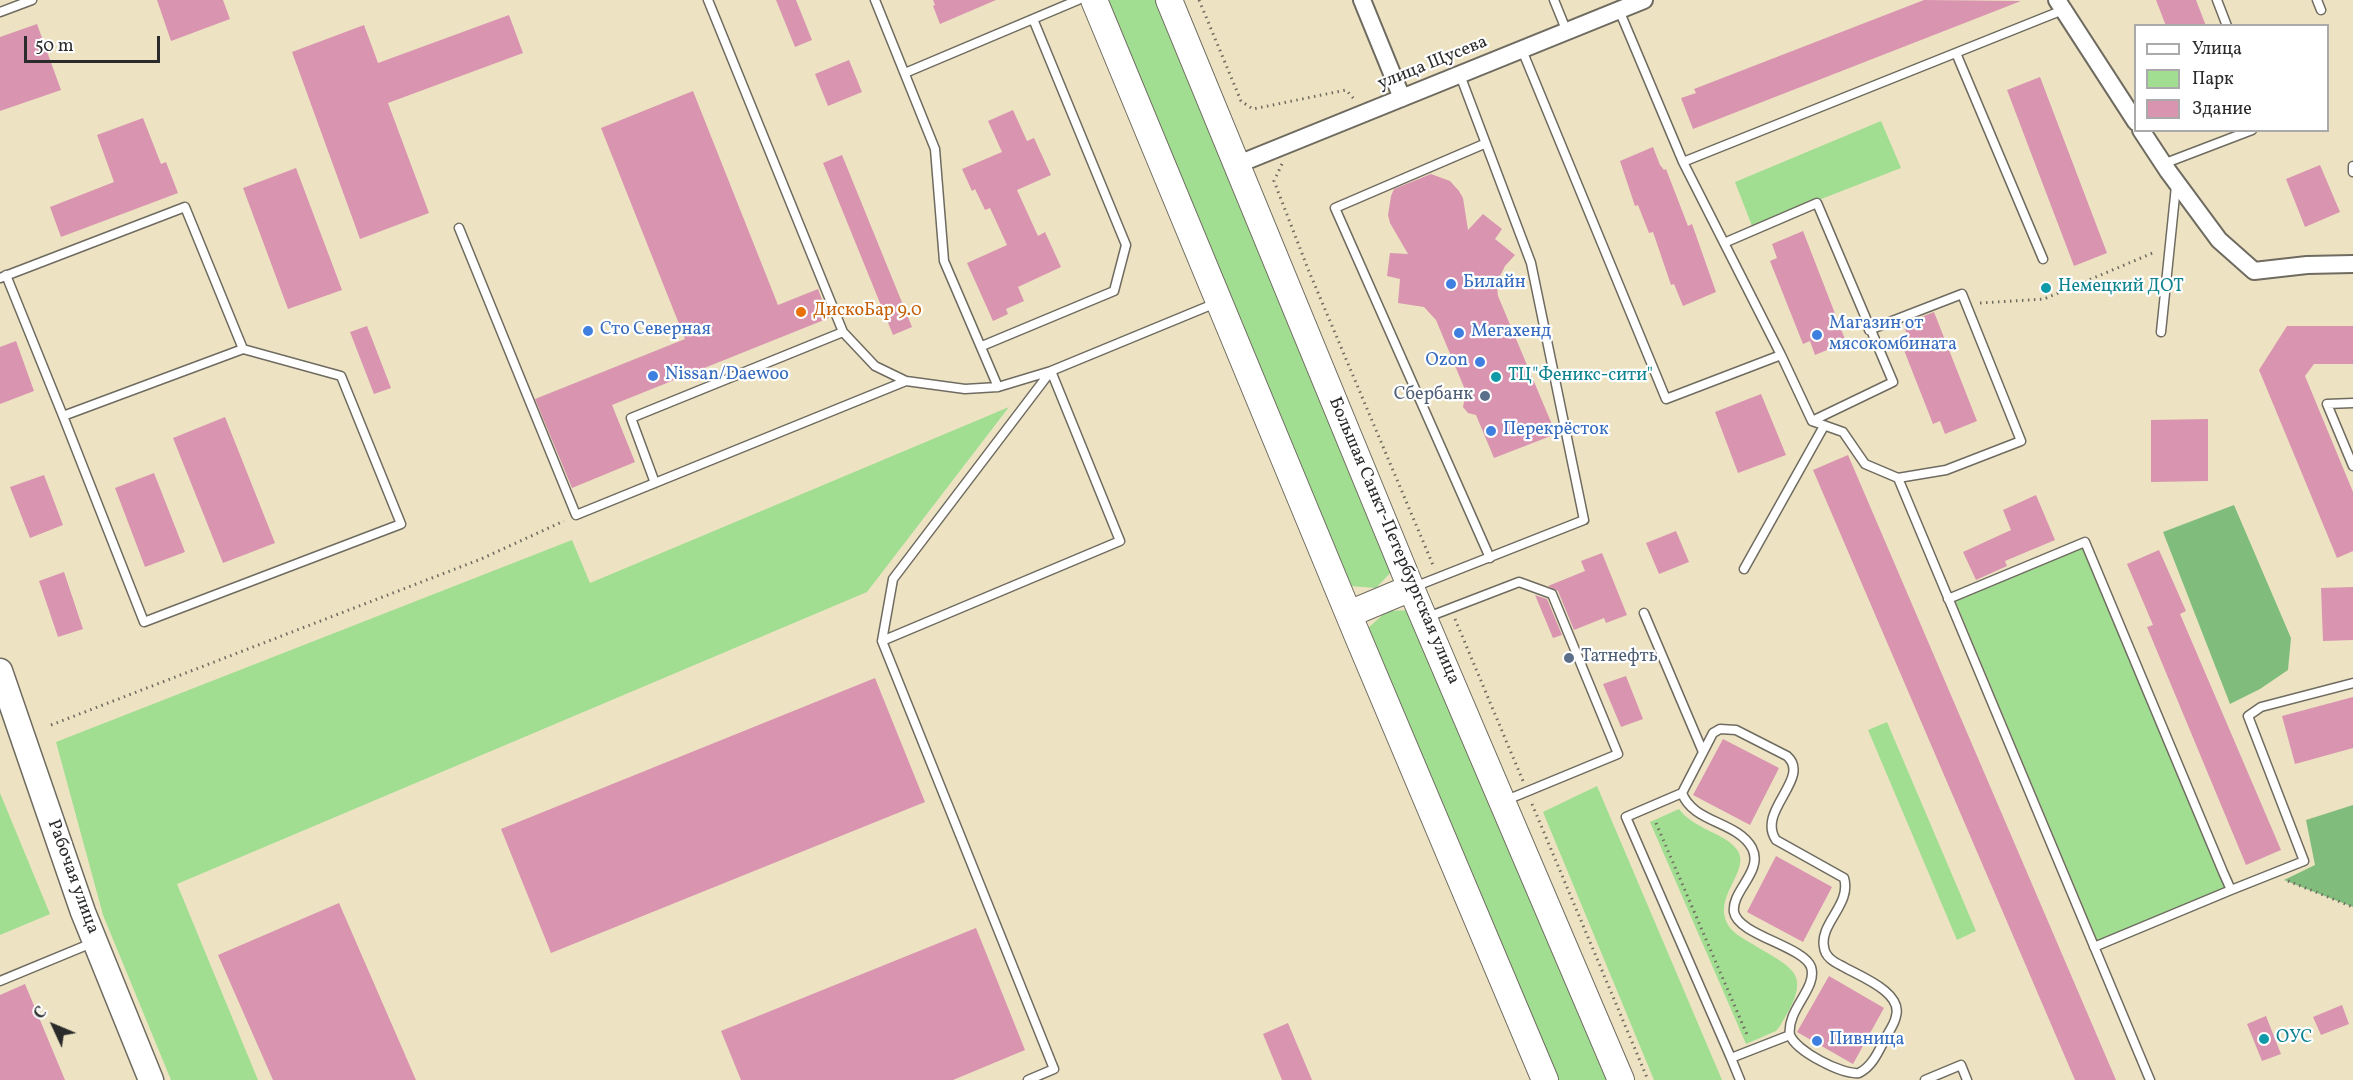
<!DOCTYPE html>
<meta charset="utf-8">
<style>
body{margin:0}
#map{position:relative;width:2353px;height:1080px;overflow:hidden;background:#ede3c3;font-family:Vollkorn,serif}
canvas{display:block}
.legend{position:absolute;left:2134px;top:24px;width:195px;height:108px;box-sizing:border-box;background:#fff;border:2px solid #aaa;margin:0;padding:8px 10px;list-style:none;font-size:18px;color:#2b2b2b}
.legend li{display:flex;align-items:center;gap:12px;height:30px}
.legend b{width:30px;border:2px solid #aaa}
.north{position:absolute;left:24px;top:996px;width:60px;height:60px;-webkit-text-stroke:4px #fff;paint-order:stroke;rotate:314deg;font-size:16px;font-weight:700;line-height:24px;text-align:center;color:#2b2b2b}
.north::after{content:'';display:block;margin:auto;width:21px;height:27px;background:#2b2b2b;clip-path:polygon(50% 0,100% 100%,50% 72%,0 100%)}
.scale{position:absolute;left:24px;top:36px;width:136px;height:27px;box-sizing:border-box;border:3px solid #2b2b2b;border-top:0;padding-left:8px;font-size:18px;line-height:21px;white-space:nowrap;color:#2b2b2b;-webkit-text-stroke:4px #fff;paint-order:stroke}
</style>
<div id="map">
<canvas width="2353" height="1080"></canvas>
<ul class="legend">
<li><b style="height:8px;background:#fff"></b>Улица</li>
<li><b style="height:16px;background:#a1de92"></b>Парк</li>
<li><b style="height:16px;background:#d994b0"></b>Здание</li>
</ul>
<div class="north">С</div>
<div class="scale">50 m</div>
</div>
<script>
const c = document.querySelector('canvas').getContext('2d');
c.lineJoin = 'round';
function paint(path, color) { c.fillStyle = color; c.fill(path, 'evenodd'); }
function strokePath(path, color, width, dash) { c.strokeStyle = color; c.lineWidth = width; c.lineCap = dash ? 'butt' : 'round'; c.setLineDash(dash || []); c.stroke(path); }
function label(font, color, halo, rows, align = 'center') {
  c.font = font + ' Vollkorn,serif'; c.lineWidth = 4.5; c.setLineDash([]); c.textBaseline = 'middle'; c.strokeStyle = halo; c.fillStyle = color; for (const [text, x, y, turn = 0] of rows) {
    c.save(); c.translate(x, y); c.rotate((+turn || 0) * Math.PI / 180); c.textAlign = isNaN(turn) ? turn : align; if (halo) c.strokeText(text, 0, 0); c.fillText(text, 0, 0); c.restore();
  }
}
const green = new Path2D(`
 M1104 0H1158L1394 569 1376 588 1349 586Z
 M1881 121 1901 168 1752 226 1735 182Z
 M1009 407 867 592 177 884 258 1080H171L103 915 56 742 572 540 590 583Z
 M2083 547 2227 888 2098 942 1955 600Z
 M1414 610 1613 1080H1557L1367 629 1387 611Z
 M1887 722 1976 931 1957 940 1868 730Z
 M1597 786 1722 1080H1654L1543 812Z
 M0 793 50 914 0 935Z
 M1679 809C1693 829 1728 834 1738 851 1750 872 1712 897 1728 925 1733 933 1741 937 1749 942 1795 970 1814 972 1780 1026L1776 1031 1746 1044 1650 822Z`);
const forest = new Path2D(`
 M2234 505 2291 638 2288 670 2260 689 2230 704 2163 532Z
 M2353 805V907L2284 880 2315 865 2306 820Z`);
const building = new Path2D(`
 M157 0H223L230 19 171 41Z
 M776 0H796L812 40 795 47Z
 M933 0H996L940 24 933 6 935 5Z
 M1924 0 2021 1 1693 129 1681 98 1696 93 1694 89Z
 M2156 0H2196L2206 26H2166Z
 M509 15 523 53 388 103 429 213 360 239 292 52 364 25 378 63Z
 M37 24 61 90 0 111V37Z
 M849 60 862 92 828 106 815 74Z
 M2040 77 2107 253 2074 266 2007 90Z
 M693 91 778 305 818 289 829 318 612 405 635 462 572 488 535 399 685 339 601 128Z
 M1013 110 1027 141 1034 138 1051 175 1017 190 1038 236 1045 232 1061 267 1018 287 1024 301 1006 309 1008 314 993 321 967 263 1007 245 990 208 985 210 975 189 972 191 962 169 1002 152 988 121Z
 M143 118 161 164 166 162 178 193 61 237 50 207 114 182 97 135Z
 M1653 147 1660 165 1664 170 1666 169 1688 226 1692 224 1716 292 1683 306 1674 284 1671 285 1653 232 1649 233 1638 205 1635 206 1620 161Z
 M842 155 912 327 893 335 823 163Z
 M2320 165 2340 212 2305 227 2286 179Z
 M296 168 342 290 288 309 243 188Z
 M1431 174 1450 181 1459 191 1463 198 1468 230 1483 214 1502 229 1495 239 1515 255 1505 266 1499 278 1497 287 1498 296 1556 434 1494 458 1476 415 1468 413 1463 407 1466 392 1436 320 1424 307 1398 303 1400 279 1387 276 1390 253 1408 254 1390 223 1388 215 1391 196 1394 189Z
 M1803 231 1846 342 1815 355 1810 341 1803 344 1770 261 1777 258 1772 244Z
 M1934 312 1977 421 1945 434 1940 421 1933 424 1900 340 1908 337 1903 324Z
 M367 326 391 388 374 394 350 332Z
 M2287 326H2353V364H2314L2305 376 2353 492V551L2337 558 2259 370Z
 M16 341 34 391 0 404V347Z
 M1761 394 1786 455 1738 473 1715 412Z
 M225 417 275 543 223 563 173 438Z
 M2208 419V481L2151 482V420Z
 M1848 455 2116 1080H2075L1813 470Z
 M154 473 185 552 145 567 115 488Z
 M44 475 63 525 30 538 10 487Z
 M2036 495 2055 540 2005 561 2007 566 1976 580 1963 552 2011 530 2003 510Z
 M1676 531 1689 562 1659 574 1646 543Z
 M2159 550 2186 611 2180 614 2281 850 2246 865 2147 627 2153 625 2127 564Z
 M1602 553 1627 615 1606 623 1604 618 1574 630 1558 591 1548 586 1585 571 1581 561Z
 M64 572 83 629 58 637 39 581Z
 M2353 587V640L2323 641 2321 588Z
 M1535 595 1547 599 1562 635 1553 638Z
 M1626 676 1643 719 1621 727 1603 684Z
 M875 678 925 802 551 953 501 829Z
 M2353 697V748L2295 764 2282 716Z
 M1723 739 1779 768 1750 825 1693 795Z
 M1776 856 1832 887 1803 942 1747 912Z
 M339 903 416 1080H273L218 955Z
 M976 928 1025 1050 953 1080H741L721 1031Z
 M1829 976 1884 1008 1853 1064 1797 1032Z
 M25 984 65 1080H0V995Z
 M2342 1005 2349 1024 2321 1035 2313 1017Z
 M2266 1016 2281 1054 2262 1061 2247 1024Z
 M1288 1023 1312 1080H1282L1263 1034Z`);
const path = new Path2D(`
 M1199 0 1241 101 1253 109 1346 90 1355 100
 M1282 164 1274 181 1308 269 1433 565
 M1980 303 2044 299 2155 252
 M1455 619 1523 781
 M51 725 481 559 564 521
 M1532 804 1648 1080
 M1656 823 1748 1037
 M2288 881 2353 907`);
const service = new Path2D(`
 M708 0 843 332 875 366 906 381
 M875 0 935 149 944 261 998 387
 M1554 0 1567 32
 M2217 0 2227 26
 M2317 0 2321 10
 M1619 10 1683 162 1781 355
 M0 12 32 0
 M1522 50 1666 399 1781 355 1812 421 1843 432 1865 464 1898 478 2150 1080
 M1956 53 2043 259
 M905 73 1078 0
 M1484 144 1335 208 1490 558
 M1683 162 2063 10
 M2163 164 2252 130
 M2353 166V172
 M459 228 576 515 906 381 965 389 998 387 1051 371 1216 303
 M1724 243 1817 203 1893 382 1812 421
 M6 275 63 416 243 349
 M0 278 185 207 243 349 341 376 401 524 144 622 63 416
 M1869 330 1962 294 2021 441 1946 470 1898 478
 M2161 332 2176 186
 M982 346 1114 291 1126 245 1033 19
 M2353 403 2327 404 2353 466
 M655 483 631 418 843 332
 M1744 569 1824 426
 M1414 587 1584 520 1531 263 1460 75
 M1948 599 2085 542 2223 872 2231 890 2094 947
 M1644 613 1703 752
 M1428 617 1519 582 1552 594 1618 754 1504 801
 M882 641 1120 541 1051 371
 M1682 793C1693 823 1737 821 1752 848 1764 871 1731 891 1734 912 1738 935 1803 946 1811 967 1818 988 1786 1010 1790 1035L1731 1058 1740 1080
 M2231 890 2304 861 2248 716 2261 707 2353 683
 M0 981 92 943
 M1731 1058 1626 817 1682 793 1713 733 1720 729 1736 730 1787 756C1812 778 1756 811 1776 840L1844 878C1852 904 1819 924 1824 947 1825 957 1834 962 1842 966 1859 976 1903 992 1896 1016 1895 1023 1890 1030 1886 1037 1879 1050 1873 1066 1859 1073 1842 1075 1796 1051 1790 1035
 M1028 1080 1054 1069 882 641 893 579 1051 371
 M1925 1080 1961 1065 1967 1080`);
const minor = new Path2D(`
 M1362 0 1402 98
 M2057 0 2136 122
 M2141 130 2168 171 2219 240 2254 271 2307 265 2353 264
 M1236 165 1644 0`);
const secondary = new Path2D(`
 M0 671 83 912 151 1080`);
const primary = new Path2D(`
 M1094 0 1358 637 1545 1080
 M1169 0 1411 588 1621 1080
 M1349 614 1411 588`);
const markers = [
 [1451,284,6,"#3f7fe0"],
 [2046,288,6,"#0f9aa8"],
 [801,312,6,"#e8710a"],
 [588,331,6,"#3f7fe0"],
 [1459,333,6,"#3f7fe0"],
 [1817,335,6,"#3f7fe0"],
 [1480,362,6,"#3f7fe0"],
 [653,376,6,"#3f7fe0"],
 [1496,377,6,"#0f9aa8"],
 [1485,396,6,"#5c6f8a"],
 [1491,431,6,"#3f7fe0"],
 [1569,658,6,"#5c6f8a"],
 [2264,1039,6,"#0f9aa8"],
 [1817,1041,6,"#3f7fe0"]
];
const streetNames = [
 ["улица Щусева",1433,64,-22],
 ["Большая Санкт-Петербургская улица",1393,541,67],
 ["Рабочая улица",72,877,70]
];
const shopNames = [
 ["Билайн",1463,284],
 ["Магазин от",1829,325],
 ["мясокомбината",1829,346],
 ["Сто Северная",600,331],
 ["Мегахенд",1471,333],
 ["Ozon",1468,362,"right"],
 ["Nissan/Daewoo",665,376],
 ["Перекрёсток",1503,431],
 ["Пивница",1829,1041]
];
const cultureNames = [
 ["Немецкий ДОТ",2058,288],
 ["ТЦ\"Феникс-сити\"",1508,377],
 ["ОУС",2276,1039]
];
const foodNames = [
 ["ДискоБар 9.0",813,312]
];
const serviceNames = [
 ["Сбербанк",1473,396],
 ["Татнефть",1581,658,"left"]
];
paint(green, '#a1de92');
paint(forest, '#80bd7c');
paint(building, '#d994b0');
strokePath(service, '#6f6b60', 11);
strokePath(minor, '#6f6b60', 20);
strokePath(secondary, '#6f6b60', 27);
strokePath(primary, '#6f6b60', 28);
strokePath(path, '#6f6b60', 3, [1.5, 4.5]);
strokePath(service, '#fff', 8);
strokePath(minor, '#fff', 16);
strokePath(secondary, '#fff', 24);
strokePath(primary, '#fff', 26);
for (const [x, y, r, color] of markers) { const dot = new Path2D(); dot.arc(x, y, r, 0, 2 * Math.PI); c.fillStyle = color; c.fill(dot); strokePath(dot, '#fff', 2); }
label('18px', '#2b2b2b', '#fff', streetNames);
label('18px', '#366cbe', '#fff', shopNames, 'left');
label('18px', '#0d838f', '#fff', cultureNames, 'left');
label('18px', '#c56008', '#fff', foodNames, 'left');
label('18px', '#4e5e75', '#fff', serviceNames, 'right');
</script>
